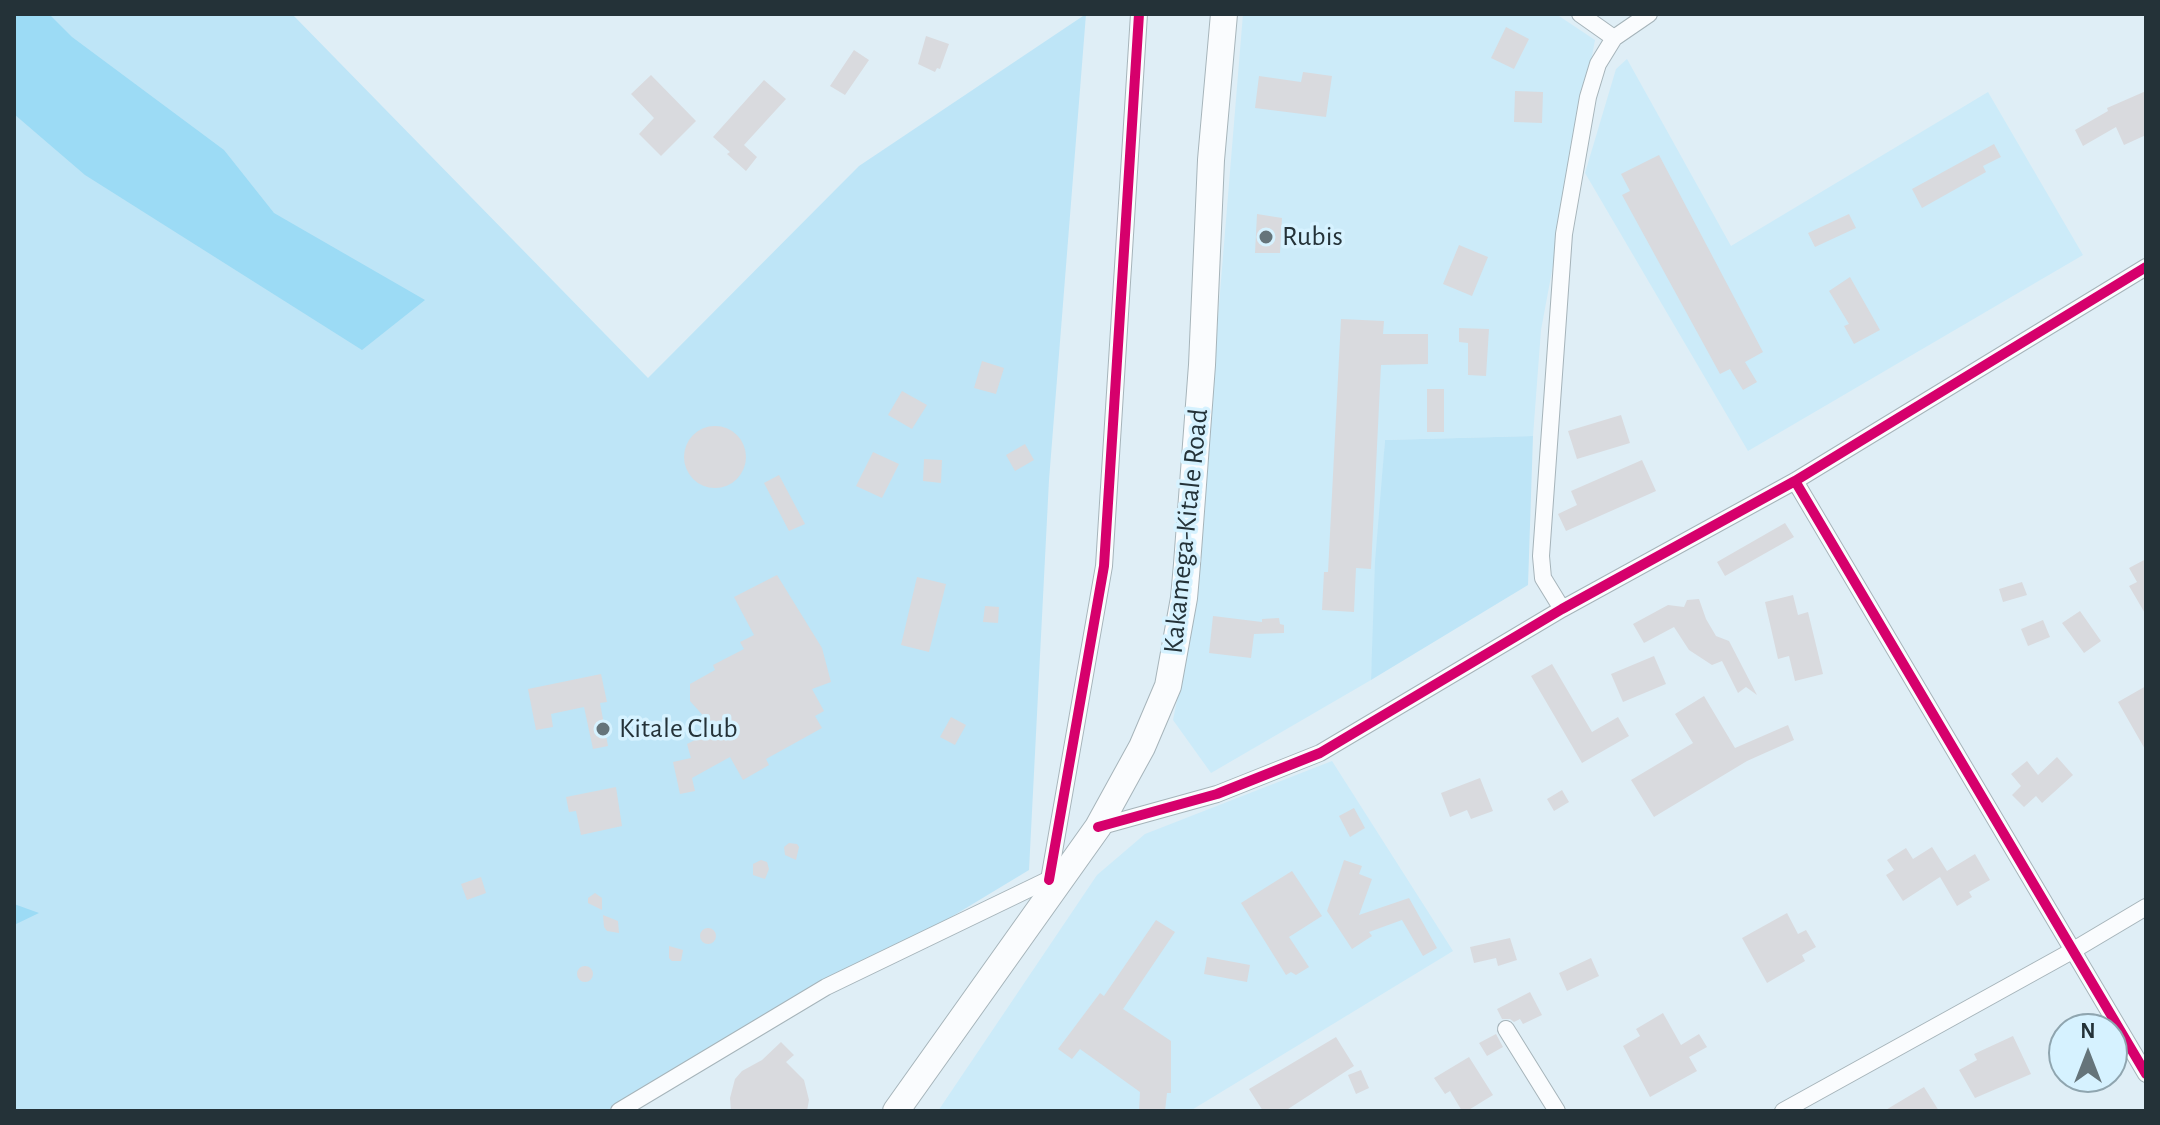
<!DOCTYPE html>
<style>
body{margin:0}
#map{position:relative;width:2160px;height:1125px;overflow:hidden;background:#dfeef6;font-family:"Alegreya Sans",sans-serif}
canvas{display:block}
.frame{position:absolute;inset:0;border:16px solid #243238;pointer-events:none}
.north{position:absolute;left:2048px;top:1013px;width:80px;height:80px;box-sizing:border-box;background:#d6f2ff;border:2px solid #8fa5af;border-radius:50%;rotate:0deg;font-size:22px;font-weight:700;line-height:32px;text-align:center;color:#243238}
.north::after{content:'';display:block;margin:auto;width:28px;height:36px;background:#65747a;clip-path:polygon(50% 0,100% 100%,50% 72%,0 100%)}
</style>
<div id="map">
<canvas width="2160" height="1125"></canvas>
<div class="frame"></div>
<div class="north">N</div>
</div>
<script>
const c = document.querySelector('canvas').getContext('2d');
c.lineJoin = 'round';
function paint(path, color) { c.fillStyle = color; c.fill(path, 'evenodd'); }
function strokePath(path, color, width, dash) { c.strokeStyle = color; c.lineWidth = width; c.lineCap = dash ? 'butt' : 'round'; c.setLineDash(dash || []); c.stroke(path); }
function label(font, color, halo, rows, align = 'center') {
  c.font = font + ' "Alegreya Sans",sans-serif'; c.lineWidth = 7; c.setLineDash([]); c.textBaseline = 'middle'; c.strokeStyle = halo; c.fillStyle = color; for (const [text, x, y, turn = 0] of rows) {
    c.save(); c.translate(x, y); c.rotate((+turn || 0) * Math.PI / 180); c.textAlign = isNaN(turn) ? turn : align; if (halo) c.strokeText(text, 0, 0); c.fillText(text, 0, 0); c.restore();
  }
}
const built = new Path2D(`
 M1243 14H1556L1595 40 1541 330 1533 436 1385 440 1371 680 1211 773 1173 720 1193 620Z
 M1627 59 1731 246 1988 92 2083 255 1748 451 1585 173 1616 69Z
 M1332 761 1453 951 1190 1111H938L1097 875 1145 834Z`);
const green = new Path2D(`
 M14 14H292L648 378 859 166 1086 14 1049 480 1029 870 630 1111H14Z
 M1533 436 1528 585 1371 680 1375 562 1385 440Z`);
const forest = new Path2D(`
 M14 14H49L72 37 224 150 274 213 425 300 362 350 85 175 14 114Z
 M14 904 39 913 14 925Z`);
const building = new Path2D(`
 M1506 27 1529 39 1514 69 1491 58Z
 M926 36 949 44 940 69 937 68 935 72 918 64Z
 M854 50 869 60 845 95 830 86Z
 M1303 72 1332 76 1326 117 1255 108 1259 76 1301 82Z
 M651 75 696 121 661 156 639 134 654 118 631 94Z
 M764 80 786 99 744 145 757 157 746 171 727 154 730 152 713 137Z
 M1515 91 1543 92 1542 123 1514 122Z
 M2146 91V135L2124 145 2116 127 2083 146 2075 130 2108 111 2107 108Z
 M1994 144 2001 157 1983 166 1986 172 1922 208 1912 189Z
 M1659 155 1763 352 1745 362 1757 382 1743 390 1730 369 1720 374 1622 195 1630 191 1621 174Z
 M1257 214 1282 218 1280 253H1255Z
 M1849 214 1856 228 1815 247 1808 233Z
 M1459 245 1488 257 1472 296 1443 284Z
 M1850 277 1880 330 1854 344 1844 326 1849 324 1829 291Z
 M1341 319 1384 321 1383 334H1428V364L1381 365 1371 569 1356 568 1354 612 1322 610 1324 572H1328Z
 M1459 328 1489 329 1486 376 1468 375V343L1459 342Z
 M982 361 1004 368 996 394 974 388Z
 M1427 389H1444V432H1427Z
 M902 391 927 405 912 429 888 415Z
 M1621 415 1630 443 1577 459 1568 431Z
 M684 457a31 31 0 1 1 62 0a31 31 0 1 1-62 0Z
 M1025 444 1034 460 1015 471 1006 455Z
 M873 452 899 464 882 498 856 486Z
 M924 459 942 460 941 483 923 481Z
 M1642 460 1656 491 1566 531 1558 514 1577 505 1571 491Z
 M779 475 805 524 789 531 764 483Z
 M1785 523 1794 537 1725 576 1717 562Z
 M2146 559V615L2129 586 2137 582 2129 568Z
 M777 575 822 648 831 682 812 689 824 711 815 716 822 728 766 759 769 765 743 780 730 757 692 778 695 791 680 794 673 762 691 758 687 744 705 735 699 724 707 720 690 701V684L715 670 713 665 744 649 740 642 754 635 734 597Z
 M917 577 946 584 929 652 901 645Z
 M2022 582 2027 595 2003 602 1999 589Z
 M1793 595 1798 615 1808 612 1823 674 1795 681 1789 656 1778 659 1765 602Z
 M1699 599 1706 619 1716 636 1729 641 1757 695 1746 687 1738 693 1722 661 1712 665 1689 650 1674 627 1644 643 1633 624 1668 605 1684 607 1687 600Z
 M985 606 999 607 998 623 983 622Z
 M2080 611 2101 641 2084 653 2062 623Z
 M1213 616 1262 622V619L1279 618 1280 624 1284 625V633L1254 634 1251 658 1209 653Z
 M2043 620 2050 637 2028 646 2021 629Z
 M1654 656 1666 684 1623 702 1611 674Z
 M1552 664 1592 732 1618 717 1629 736 1582 763 1531 676Z
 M601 674 607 702 600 703 608 746 593 749 584 707 551 714 553 727 536 730 528 689Z
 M2146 686V751L2118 702Z
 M1704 696 1735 748 1788 725 1794 740 1747 761 1654 817 1631 780 1693 743 1675 714Z
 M951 717 966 725 955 745 940 737Z
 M2057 757 2073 775 2042 803 2036 796 2024 807 2012 795 2021 786 2011 774 2027 761 2038 775Z
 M1480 778 1493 811 1471 819 1467 810 1450 817 1441 793Z
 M616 787 622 826 581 835 576 811 569 812 566 797Z
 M1562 790 1569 802 1554 811 1547 799Z
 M1354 808 1365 828 1350 837 1339 816Z
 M789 843 797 844 799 847 796 860 785 855 784 847Z
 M1932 847 1947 871 1975 854 1990 880 1969 892 1972 897 1957 906 1940 877 1903 901 1886 875 1894 870 1887 860 1906 848 1913 859Z
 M761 860 767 862 769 869 765 879 753 875V864Z
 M1344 860 1362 866 1359 874 1372 879 1359 915 1409 898 1437 948 1423 956 1402 920 1369 932 1372 936 1352 949 1327 911Z
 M1292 871 1322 916 1289 937 1309 967 1296 975 1291 972 1286 975 1241 903Z
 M481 877 486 893 467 900 461 884Z
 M595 893 602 898V910L588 903V898Z
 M1787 913 1798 934 1806 930 1816 947 1802 955 1805 961 1767 983 1742 938Z
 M603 915 618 921 619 933 607 931 604 927Z
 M1156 920 1175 932 1123 1009 1171 1041V1093H1167L1165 1111H1139L1140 1092 1080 1049 1072 1059 1058 1049 1100 993 1104 996Z
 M700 936a8 8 0 1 1 16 0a8 8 0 1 1-16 0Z
 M1510 938 1517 960 1498 966 1496 958 1474 963 1470 947Z
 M669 946 683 950 681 961H672L669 958Z
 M1207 957 1250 965 1247 982 1204 974Z
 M1591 958 1599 976 1567 991 1559 973Z
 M577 974a8 8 0 1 1 16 0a8 8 0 1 1-16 0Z
 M1530 992 1542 1015 1523 1024 1520 1019 1514 1022 1510 1019H1502L1497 1009Z
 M1663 1013 1681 1045 1699 1034 1707 1047 1689 1057 1697 1071 1650 1097 1623 1046 1640 1036 1636 1029Z
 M1496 1034 1503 1047 1487 1056 1479 1043Z
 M2013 1036 2031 1074 1975 1098 1959 1070 1977 1060 1974 1054Z
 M1336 1037 1354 1066 1285 1111H1263L1249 1089Z
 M781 1042 794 1055 786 1062 804 1080 809 1100 807 1111H731L730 1098 735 1079 742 1071 762 1060Z
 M1469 1057 1493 1095 1467 1111H1462L1450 1091 1445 1094 1434 1078Z
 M1361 1070 1369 1088 1356 1094 1348 1075Z
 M1924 1087 1939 1111H1884Z`);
const minor = new Path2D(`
 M1580 14 1614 38
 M1795 481 2146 1074
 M1562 609 1543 578 1541 556 1564 234 1588 97 1598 64 1614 38 1649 14
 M1098 827 1217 794 1320 753 1562 609 1795 481 2146 267
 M1049 880 1104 566 1139 14
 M1506 1029 1557 1111
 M619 1111 826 987 1058 875
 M1783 1111 2072 951 2146 907`);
const trunk = new Path2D(`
 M896 1111 1098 827 1142 747 1168 686 1184 598 1187 564 1202 365 1211 160 1224 14`);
const cycleway = new Path2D(`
 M1795 481 2146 1074
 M1098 827 1217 794 1320 753 1562 609 1795 481 2146 267
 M1049 880 1104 566 1139 14`);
const markers = [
 [1266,237,8,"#65747a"],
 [603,729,8,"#65747a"]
];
const poiNames = [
 ["Rubis",1282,237],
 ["Kitale Club",619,729]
];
const streetNames = [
 ["Kakamega-Kitale Road",1186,531,-84]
];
paint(built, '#ccebf9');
paint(green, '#bee5f7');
paint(forest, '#9cdbf5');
paint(building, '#d9dade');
strokePath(minor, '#a6b4ba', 18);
strokePath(trunk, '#a6b4ba', 28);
strokePath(minor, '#fafcfe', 16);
strokePath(trunk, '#fafcfe', 26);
strokePath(cycleway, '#d6006c', 10);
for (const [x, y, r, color] of markers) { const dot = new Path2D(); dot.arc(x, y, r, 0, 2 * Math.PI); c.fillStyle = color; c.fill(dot); strokePath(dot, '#d6f2ff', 3); }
label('28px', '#243238', '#d6f2ff', poiNames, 'left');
label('28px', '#243238', '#d6f2ff', streetNames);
</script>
